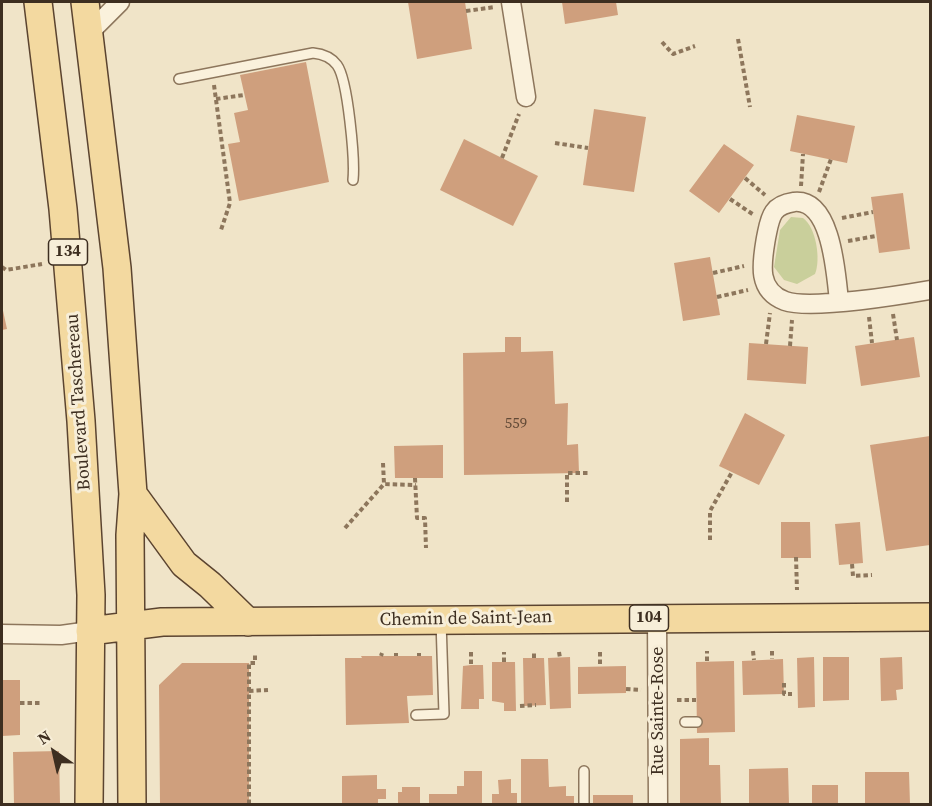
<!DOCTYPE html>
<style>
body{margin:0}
#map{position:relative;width:932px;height:806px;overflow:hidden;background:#f0e4c8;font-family:"Source Serif 4",serif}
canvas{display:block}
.frame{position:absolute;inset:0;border:3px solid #3d2e20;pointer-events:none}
.north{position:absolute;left:24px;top:722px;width:60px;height:60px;-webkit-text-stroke:4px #f7eed8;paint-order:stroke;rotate:326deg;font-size:16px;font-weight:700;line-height:24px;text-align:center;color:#3d2e20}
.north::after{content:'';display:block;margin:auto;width:21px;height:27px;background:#3d2e20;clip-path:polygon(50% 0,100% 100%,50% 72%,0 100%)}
</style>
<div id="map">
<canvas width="932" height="806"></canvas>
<div class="frame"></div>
<div class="north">N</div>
</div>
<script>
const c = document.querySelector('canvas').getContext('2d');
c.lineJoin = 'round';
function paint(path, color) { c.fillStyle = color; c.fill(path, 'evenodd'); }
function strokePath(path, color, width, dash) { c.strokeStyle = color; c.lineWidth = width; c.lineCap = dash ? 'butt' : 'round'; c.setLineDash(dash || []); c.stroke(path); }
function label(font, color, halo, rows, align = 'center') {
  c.font = font + ' "Source Serif 4",serif'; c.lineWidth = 6; c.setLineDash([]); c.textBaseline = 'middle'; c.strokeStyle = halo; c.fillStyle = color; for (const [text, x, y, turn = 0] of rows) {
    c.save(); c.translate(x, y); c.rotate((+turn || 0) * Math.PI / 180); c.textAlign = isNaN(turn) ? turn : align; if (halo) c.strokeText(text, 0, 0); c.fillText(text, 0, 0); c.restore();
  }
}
const green = new Path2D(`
 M791 217 803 218C816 227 821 259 815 274L797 284 784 280 774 267 780 230Z`);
const building = new Path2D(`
 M408 2H465L472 49 417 59Z
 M562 2H616L618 15 565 24Z
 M306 62 329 182 239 201 228 144 240 142 234 113 248 110 240 75Z
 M594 109 646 117 634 192 583 185Z
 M797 115 855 126 847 163 790 151Z
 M464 139 538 176 513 226 440 190Z
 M724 144 754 165 719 213 689 191Z
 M903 193 910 249 879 253 871 197Z
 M710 257 720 315 683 321 674 263Z
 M2 306 7 329 2 330Z
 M505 337H521V352L553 351 555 404 568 403 567 445 578 444 579 473 464 475 463 353 505 352Z
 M914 337 920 377 861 386 855 346Z
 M749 343 808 347 806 384 747 380Z
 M745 413 785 435 759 485 719 466Z
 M930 436V545L886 551 870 445Z
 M443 445V478H395L394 446Z
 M781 522H810L811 558H781Z
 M860 522 863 563 839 565 835 524Z
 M361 656H432L433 695 407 696 409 723 346 725 345 658H362Z
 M570 657 571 708 550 709 548 658Z
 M814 657 815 707 798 708 797 658Z
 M823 657H849V700L823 701Z
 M902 657 903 689 896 690 897 700 881 701 880 658Z
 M523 658H544L546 705 524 706Z
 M783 659 784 694 743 695 742 661Z
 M734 661 735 732 697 733 696 662Z
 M492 662H515L516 711H504V703L492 701Z
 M182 663H249V804H160L159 685Z
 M471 665H483L484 699H479V709H461L463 666Z
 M626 666V693L578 694V667Z
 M2 680H20V735L2 736Z
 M709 738V765H720L721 804H680V739Z
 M59 751 60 804H14L13 752Z
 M521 759H548L549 787 566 786V796H574V804H521Z
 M788 768 789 804H749V769Z
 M464 771H482V804H429V794H457V786H464Z
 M865 772H909L910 804H865Z
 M377 775V789H386V799H378V804H342V776Z
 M511 779V793H517V804H492V794H499L498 780Z
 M812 785H838V804H812Z
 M402 787H420V804H398V792H402Z
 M593 795H633V804H593Z`);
const path = new Path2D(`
 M466 11 495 7
 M738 39 750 107
 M662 42 673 54 695 46
 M214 85 230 203 221 230
 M216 99 244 95
 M555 143 588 148
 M502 158 519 114
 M745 178 765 195
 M801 186 803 154
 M819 192 831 159
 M730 199 754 215
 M842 218 873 212
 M848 241 876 236
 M2 267 6 270 42 264
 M713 273 744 266
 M717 297 748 290
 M893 314 897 340
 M869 317 872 343
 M766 344 770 313
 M790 346 792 320
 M383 463 384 484
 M415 478 417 518H425L426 548
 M567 502V473H588
 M345 528 384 484 416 485
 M710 540V511L732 472
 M796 557 797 590
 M852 564 853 576 872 575
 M753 651 754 660
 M772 651V659
 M471 652V665
 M559 652 560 658
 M600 652V667
 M396 653V656
 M419 653V656
 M381 656 382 653
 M534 658V652
 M707 661V651
 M504 662V652
 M784 683V694H792
 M626 689 641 690
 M249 691 268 690
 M677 700H696
 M20 703H40
 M520 706 536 705
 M249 804V663H255V654`);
const service = new Path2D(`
 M179 79 313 53C323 54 331 57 337 65 348 80 355 160 353 180
 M416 715 444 714 441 621
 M685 722H697
 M584 771V804`);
const minor = new Path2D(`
 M511 2 526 97
 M90 32 120 2
 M839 301C836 275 832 198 794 202 787 203 779 205 774 212 769 219 768 229 766 238 762 262 756 290 785 301 810 310 901 295 930 290
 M657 617 658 804
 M2 634 61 635 90 631`);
const primary = new Path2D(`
 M38 2 63 209 81 421 91 595 89 804
 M85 2 117 268 133 494 130 535 132 804
 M133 494 184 564 210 585 248 622
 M90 631 162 622 930 617`);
const numberNames = [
 ["559",516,424]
];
const shields = [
 [68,252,39],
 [649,618,39]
];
const shieldNames = [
 ["134",68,252],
 ["104",649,618]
];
const streetNames = [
 ["Boulevard Taschereau",79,402,-94],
 ["Chemin de Saint-Jean",466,619,-1],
 ["Rue Sainte-Rose",658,711,-90]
];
paint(green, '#c9cf9b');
paint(building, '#cf9f7d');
strokePath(service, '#8d765c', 12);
strokePath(minor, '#8d765c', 21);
strokePath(primary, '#5b4430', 30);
strokePath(path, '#8d765c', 4, [4.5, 3]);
strokePath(service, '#faf1dc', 9);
strokePath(minor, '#faf1dc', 18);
strokePath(primary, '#f3d9a0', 27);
label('15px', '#624a37', null, numberNames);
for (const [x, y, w] of shields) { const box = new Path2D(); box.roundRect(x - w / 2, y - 13, w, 26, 4.5); c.fillStyle = '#f7eed8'; c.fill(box); strokePath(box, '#3d2e20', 1.5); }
label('bold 16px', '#3d2e20', null, shieldNames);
label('18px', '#3d2e20', '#f7eed8', streetNames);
</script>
